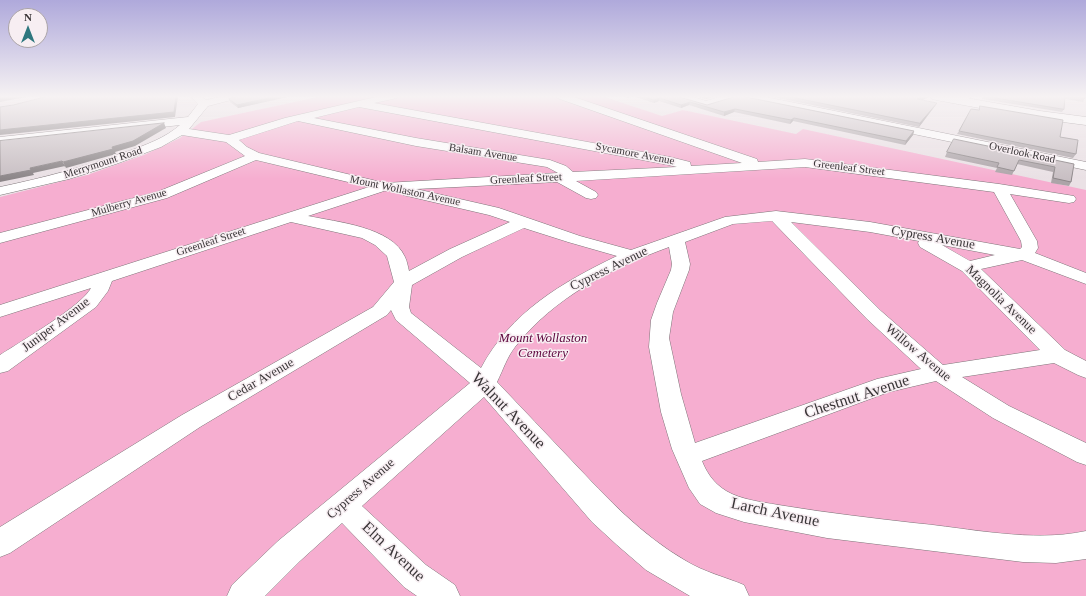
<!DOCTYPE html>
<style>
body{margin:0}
#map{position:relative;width:1086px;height:596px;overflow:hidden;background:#eae1e5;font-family:Georgia,serif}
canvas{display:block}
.north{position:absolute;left:8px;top:8px;width:40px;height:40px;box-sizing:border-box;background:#f7eef2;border:1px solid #aba4a7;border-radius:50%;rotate:0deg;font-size:11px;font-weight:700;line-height:16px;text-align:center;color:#393537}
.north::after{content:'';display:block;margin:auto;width:14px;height:18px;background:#2e777e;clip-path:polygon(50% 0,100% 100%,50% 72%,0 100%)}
</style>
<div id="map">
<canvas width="1086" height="596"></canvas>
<div class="north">N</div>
</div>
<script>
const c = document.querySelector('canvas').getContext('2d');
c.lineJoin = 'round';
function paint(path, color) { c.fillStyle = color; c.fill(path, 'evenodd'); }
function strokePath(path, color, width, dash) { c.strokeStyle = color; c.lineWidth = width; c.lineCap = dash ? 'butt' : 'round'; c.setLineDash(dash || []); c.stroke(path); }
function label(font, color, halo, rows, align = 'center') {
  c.font = font + ' Georgia,serif'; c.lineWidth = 3; c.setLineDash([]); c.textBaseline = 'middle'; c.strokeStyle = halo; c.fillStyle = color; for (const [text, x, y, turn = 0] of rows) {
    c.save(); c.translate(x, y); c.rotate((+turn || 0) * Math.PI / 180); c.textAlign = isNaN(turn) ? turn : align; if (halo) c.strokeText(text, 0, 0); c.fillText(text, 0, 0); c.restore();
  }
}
const green = new Path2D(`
 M322 96H602L662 116 683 110 796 134 803 129 1086 190V596H0V197L87 175 144 155 180 138 201 122Z`);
const minor = new Path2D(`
 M190 96H201L206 100 223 96H240L239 98 208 106 189 129 229 135 285 118 380 96H398L397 98 374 103 670 157 690 162 691 166 742 163 557 98 556 96H571L757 159 758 162 805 159 999 184 1074 196 1076 199 1074 202 1069 203 1010 194 1037 241 1038 248 1035 253 1086 273V284L1022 260 981 269 1065 350 1086 361V378L1078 375 1054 363 962 377 1009 406 1086 443V465L1077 462 993 418 936 381 889 392 702 461C708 476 717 487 732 494 748 501 768 503 785 506 828 513 871 518 914 523 969 528 1032 543 1086 531V559L1056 563 1023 562 827 538 744 522 716 513 700 504 689 488 672 449 661 412 649 347 651 320 657 303 671 270 672 264 669 247C612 268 554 297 515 347 507 357 503 370 497 382 522 408 547 435 572 461 607 498 641 535 686 561 704 572 725 577 744 585L749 596H690L646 570 617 545 592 522 484 397 362 506 426 565 455 585 460 596H417L404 587 342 523 300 561 265 596H227L232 585 278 541 470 383 396 320 391 310 387 315 200 427 10 553 0 557V527L182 415 373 307 394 282 387 256 375 245 362 238 291 222 112 281 108 291 96 307 8 371 0 373V355C20 342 82 306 91 288L0 317V305L369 187 256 160 167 198 0 243V233L157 192 245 156 226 142 182 135 161 147 116 164 69 179 0 195V187C43 178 85 167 126 152 146 145 165 138 180 125L0 145V137L188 117 198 104ZM359 107 669 165 677 167 573 172 566 166 550 160 416 138 314 118ZM298 121 416 146 547 167 558 173 385 183 259 153 247 147 239 140ZM805 167 994 192 1021 241 1022 247 1020 249 870 222 776 211 725 217 631 250 580 236 499 208 416 189 557 182 586 198 591 199 596 198 598 195 596 192 576 181ZM402 190 401 192 403 195 489 215 510 222 450 249 409 271C408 267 407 261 405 257 392 227 337 222 308 216L384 191ZM772 221 867 319 921 369 877 379 695 443 681 394 669 338 673 312 689 270 690 264 685 242 733 224ZM791 222 870 232 919 241 918 243 920 247 962 271 1040 350 943 365 881 311ZM524 228 568 242 617 256C561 283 511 312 481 368L411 313 409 307 412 285 462 257ZM942 245 995 255 970 261Z
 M675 96H691L706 101 721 96H737L736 98 706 107 676 98Z
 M741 96H761L1086 162V170L746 99Z
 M961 96H971L966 103 962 104 957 101Z`);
const major = new Path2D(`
 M930 96H955L1040 111 1086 117V125L1040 119 936 100 932 99Z`);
const wall = new Path2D(`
 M238 96H292L238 108 230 102 229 99Z
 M623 96H676L707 105 746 97 914 131 913 135 905 145 793 121 790 124 734 112 724 116 689 105 681 108 659 101 654 103 633 96 629 98Z
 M695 96H717L706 99Z
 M768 96H929V97L922 100 935 106 919 127Z
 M983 96H1086L1083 102 1065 99 1064 109 1062 112 982 99Z
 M959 131 1060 137 1076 154 1073 158 957 134Z
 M947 152 1074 164 1071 182 1069 186 1051 183 1053 172 1017 164 1012 175 995 172 997 168 945 157Z`);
const shadedWall = new Path2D(`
 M8 96H31L0 102V98Z
 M176 96H178V97L175 117 0 135V130Z
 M277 96H292L238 108 237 105Z
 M707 96H717L706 99Z
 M925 96H929V97L916 103 917 99Z
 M660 98 659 101 654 103V100Z
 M690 102 689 105 681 108V105Z
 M937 103 935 106 919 127 920 123Z
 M735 109 734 112 724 116V112Z
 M794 118 793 121 790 124 791 120Z
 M164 123 166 128 135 146 115 152 116 154 66 168 63 162 112 147Z
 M914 131 913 135 905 145 906 141Z
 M62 161 65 166 33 173 34 175 0 182V176L30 168Z`);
const building = new Path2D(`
 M0 96H8L0 98Z
 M49 96H176L174 112 0 130V107L13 105Z
 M238 96H277L237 105 229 99Z
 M642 96H676L707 105 737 96H745L746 97 914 131 906 141 794 118 791 120 735 109 724 112 690 102 681 105 660 98 654 100Z
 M786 96H925L917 99 937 103 920 123Z
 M984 96H1065L1064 109Z
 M1070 96H1086L1085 98Z
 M980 106 1063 120 1060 137 1078 140 1076 154 959 131 971 109 979 110Z
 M164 123 133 141 112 147 113 149 63 162 62 161 30 168 31 170 0 176V141Z
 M954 139 1074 164 1071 182 1053 178 1055 167 1019 160 1014 171 997 167 999 163 947 152Z`);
const farStreetnames = [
 ["Balsam Avenue",483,153,9],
 ["Overlook Road",1022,153,12],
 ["Sycamore Avenue",635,154,11],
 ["Merrymount Road",103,163,-18],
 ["Greenleaf Street",849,168,7],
 ["Greenleaf Street",526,179,-3],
 ["Mount Wollaston Avenue",405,191,12],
 ["Mulberry Avenue",129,203,-16],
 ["Greenleaf Street",211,242,-18]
];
const streetNames = [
 ["Cypress Avenue",933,238,10],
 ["Cypress Avenue",609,269,-26],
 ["Magnolia Avenue",1001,300,44],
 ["Juniper Avenue",56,325,-37],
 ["Willow Avenue",918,353,40],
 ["Cedar Avenue",261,380,-30],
 ["Cypress Avenue",361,489,-41]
];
const parkNames = [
 ["Mount Wollaston",543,339],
 ["Cemetery",543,354]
];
const nearStreetnames = [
 ["Chestnut Avenue",857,397,-18],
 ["Walnut Avenue",508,411,46],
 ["Larch Avenue",775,513,12],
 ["Elm Avenue",393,552,43]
];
paint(green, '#f6aed0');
strokePath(minor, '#7e7579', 1);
strokePath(major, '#7e7579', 1);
paint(minor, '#fff');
paint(major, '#fff');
paint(wall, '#aca4a8');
paint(shadedWall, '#8c8688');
paint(building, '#c8bfc3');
strokePath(building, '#8c8688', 1);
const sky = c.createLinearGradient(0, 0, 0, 179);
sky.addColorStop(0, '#afa9db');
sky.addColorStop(0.54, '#f6f2f3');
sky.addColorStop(1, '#f6f2f300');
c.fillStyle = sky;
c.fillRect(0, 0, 1086, 179);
label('11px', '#393537', '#f7eef2', farStreetnames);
label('13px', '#393537', '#f7eef2', streetNames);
label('italic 13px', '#5c043c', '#f7eef2', parkNames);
label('16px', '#393537', '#f7eef2', nearStreetnames);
</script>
